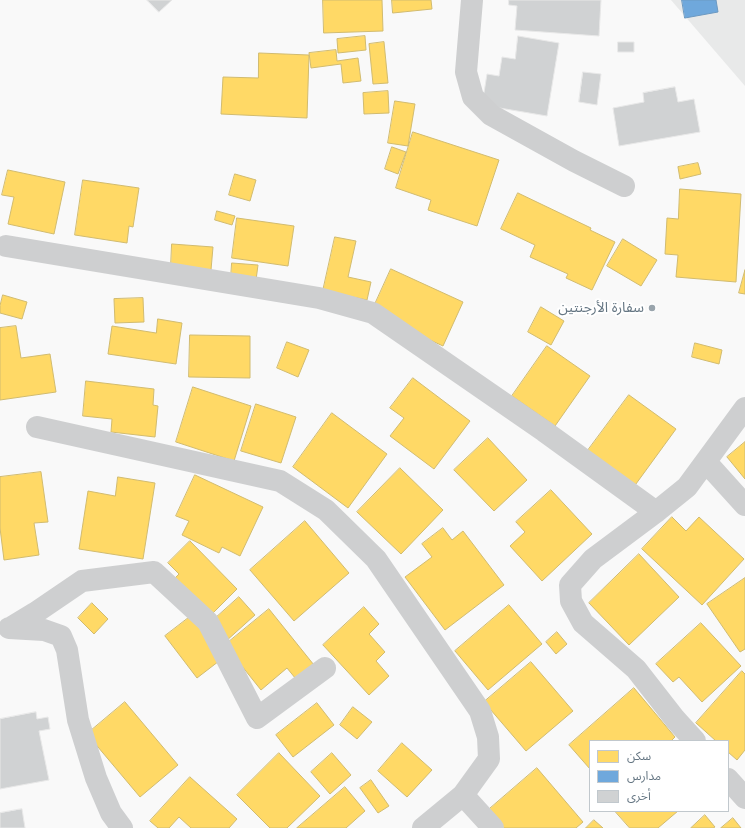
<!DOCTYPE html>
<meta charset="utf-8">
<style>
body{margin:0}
#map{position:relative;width:745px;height:828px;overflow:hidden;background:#f9f9f9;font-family:Montserrat,"Noto Sans Arabic",sans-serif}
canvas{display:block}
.legend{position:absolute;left:589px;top:740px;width:140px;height:72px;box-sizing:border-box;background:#fff;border:1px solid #c1c8cd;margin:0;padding:5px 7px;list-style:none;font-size:12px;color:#657683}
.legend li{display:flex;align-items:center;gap:8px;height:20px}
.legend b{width:20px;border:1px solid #c1c8cd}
</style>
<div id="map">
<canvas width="745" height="828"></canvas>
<ul class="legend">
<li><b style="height:11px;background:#ffd966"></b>سكن</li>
<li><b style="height:11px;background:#6fa8dc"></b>مدارس</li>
<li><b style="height:11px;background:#d0d2d3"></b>أخرى</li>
</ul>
</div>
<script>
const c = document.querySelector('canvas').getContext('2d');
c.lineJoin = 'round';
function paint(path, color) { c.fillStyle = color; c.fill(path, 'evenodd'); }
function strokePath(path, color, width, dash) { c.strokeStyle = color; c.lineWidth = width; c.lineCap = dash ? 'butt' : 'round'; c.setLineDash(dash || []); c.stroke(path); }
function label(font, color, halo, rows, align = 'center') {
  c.font = font + ' Montserrat,"Noto Sans Arabic",sans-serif'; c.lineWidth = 4; c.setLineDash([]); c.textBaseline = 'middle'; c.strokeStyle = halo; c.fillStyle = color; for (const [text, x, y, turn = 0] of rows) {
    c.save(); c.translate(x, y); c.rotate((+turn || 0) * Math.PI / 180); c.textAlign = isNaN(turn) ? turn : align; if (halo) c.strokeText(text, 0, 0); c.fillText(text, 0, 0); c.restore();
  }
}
const built = new Path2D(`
 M671 0H745V86Z`);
const homes = new Path2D(`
 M323 0H382L383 31 324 33Z
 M392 0H431L432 9 393 13Z
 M365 36 366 50 338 53 337 39Z
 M384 42 388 83 373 84 369 44Z
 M336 50 337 61 358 58 361 81 343 83 341 64 311 68 309 53Z
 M259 53 309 55 307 118 221 114 223 77 258 78Z
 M388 91 389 113 364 114 363 93Z
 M395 101 415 104 408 146 388 143Z
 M413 132 499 160 477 226 428 210 431 200 396 188Z
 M392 147 406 152 398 174 385 169Z
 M698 163 701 174 680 179 678 167Z
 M8 170 65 182 54 234 8 224 14 197 2 195Z
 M235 174 256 180 250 201 229 195Z
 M83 180 139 188 133 227 129 226 127 243 75 235Z
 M680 189 741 194 736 282 676 277 678 255 665 254 667 218 678 219Z
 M518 193 591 228 590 230 615 242 592 290 566 278 568 274 530 257 535 245 501 229Z
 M217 211 235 216 232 225 215 220Z
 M237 218 294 226 288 266 232 258Z
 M335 237 356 241 348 277 371 282 367 300 323 291Z
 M623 239 657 260 641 286 607 266Z
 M172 244 213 247 211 270 171 266Z
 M232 263 258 265 256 280 231 278Z
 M391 269 463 302 443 346 371 313Z
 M745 270V294L739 293Z
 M3 295 27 302 22 319 0 313V306Z
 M143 298 144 322 115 323 114 299Z
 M541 307 564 321 551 345 528 332Z
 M158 319 182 323 176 364 108 354 112 326 156 333Z
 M16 326 21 358 50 354 56 392 0 400V328Z
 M190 335 250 336V378L189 377Z
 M287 342 309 350 298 377 277 368Z
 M695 343 722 350 719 364 692 357Z
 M547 346 590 376 555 426 512 396Z
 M413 378 470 421 434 469 390 436 404 418 390 408Z
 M86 381 154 389 153 405 158 406 155 437 111 432 112 419 83 416Z
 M193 387 251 406 234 461 176 442Z
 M629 395 676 429 633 488 586 453Z
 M256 404 296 417 281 463 241 451Z
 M332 413 387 454 348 508 293 467Z
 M488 438 527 480 494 511 454 470Z
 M745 442V479L727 457Z
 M400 468 443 510 401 554 357 512Z
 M41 472 48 522 34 523 39 555 4 560 0 528V477Z
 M195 475 263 507 240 556 222 547 219 553 182 535 189 521 176 516Z
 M118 477 155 483 143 559 79 549 88 491 115 496Z
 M551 490 592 534 542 581 510 546 525 532 516 522Z
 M672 517 686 531 699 517 744 559 702 605 642 549Z
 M305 521 349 573 294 621 250 570Z
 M443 528 452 540 463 531 504 585 445 630 405 577 432 557 422 544Z
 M190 541 237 589 208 618 172 581 179 574 168 563Z
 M639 554 679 597 629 645 589 603Z
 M745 578V649L740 652 707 604Z
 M239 597 255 615 225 642 209 624Z
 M92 603 108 619 94 634 78 618Z
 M509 605 542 644 488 690 455 651Z
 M364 607 379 624 369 634 385 652 376 661 389 676 369 695 323 645Z
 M269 609 318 670 300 684 287 668 261 690 225 645Z
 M191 616 223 658 197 678 165 636Z
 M701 623 741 666 702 702 679 677 673 682 656 664Z
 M557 632 567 644 556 654 546 642Z
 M531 662 573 711 526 751 484 702Z
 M742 671 745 674V750L737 760 728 752V741H716L696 723Z
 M634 688 675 737 671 741H590V769L569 745Z
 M125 702 178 765 140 797 87 734Z
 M317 703 334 725 293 757 276 735Z
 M353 707 372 722 357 739 340 725Z
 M402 743 432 770 407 797 378 771Z
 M279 753 320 796 287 828H270L237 795Z
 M332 753 351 775 330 794 311 772Z
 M537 768 583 822 576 828H499L486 812Z
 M190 777 237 819 229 828H191L179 817 169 828H158L150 821Z
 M371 780 389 806 378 813 360 788Z
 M345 787 365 811 346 828H297Z
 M615 811H678L658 828H630Z
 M705 815 715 827 713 828H691Z
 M733 818 741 828H721Z
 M594 820 603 828H586Z`);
const schools = new Path2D(`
 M682 0H716L718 12 685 18Z`);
const building = new Path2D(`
 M147 0H172L159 12Z
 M509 0H601L599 36 515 30 517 6 509 5Z
 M518 36 559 43 547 116 482 105 487 74 499 76 502 57 515 59Z
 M618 42H634V52H618Z
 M583 72 601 74 597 105 579 102Z
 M675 87 678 102 694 99 700 132 619 146 613 108 644 102 643 93Z
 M36 712 37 719 48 717 50 729 39 731 49 780 0 789V719Z
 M22 809 25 828H0V813Z`);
const minor = new Path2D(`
 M472 0 466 72 473 97 491 115 574 161 624 186
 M6 246 319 298 373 313 544 431 656 512
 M37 427 280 481 326 510 376 559 480 711 488 737 489 759 463 795 423 828
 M706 462 745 505
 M12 627 35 613 82 581 154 572 208 622 257 718 325 668
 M9 628 44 630 61 636 67 650 78 720 96 778 111 813 122 828
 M695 741 675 719 636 669 583 623 571 601 570 585 593 559 656 512 687 487 745 408
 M728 779 745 798
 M463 795 493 828`);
const markers = [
 [652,308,4,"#99a4ac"]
];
const poiNames = [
 ["سفارة الأرجنتين",644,308]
];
paint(built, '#e8e9e9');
paint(homes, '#ffd966');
strokePath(homes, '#d1bb6f', 1);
paint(schools, '#6fa8dc');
strokePath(schools, '#6c99c1', 1);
paint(building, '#d0d2d3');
strokePath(building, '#e8e8e8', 1);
strokePath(minor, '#cecfd0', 22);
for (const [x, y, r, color] of markers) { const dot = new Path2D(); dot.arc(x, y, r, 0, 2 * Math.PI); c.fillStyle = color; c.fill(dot); strokePath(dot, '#fff', 1.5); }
label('14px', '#657683', '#fff', poiNames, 'right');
</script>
